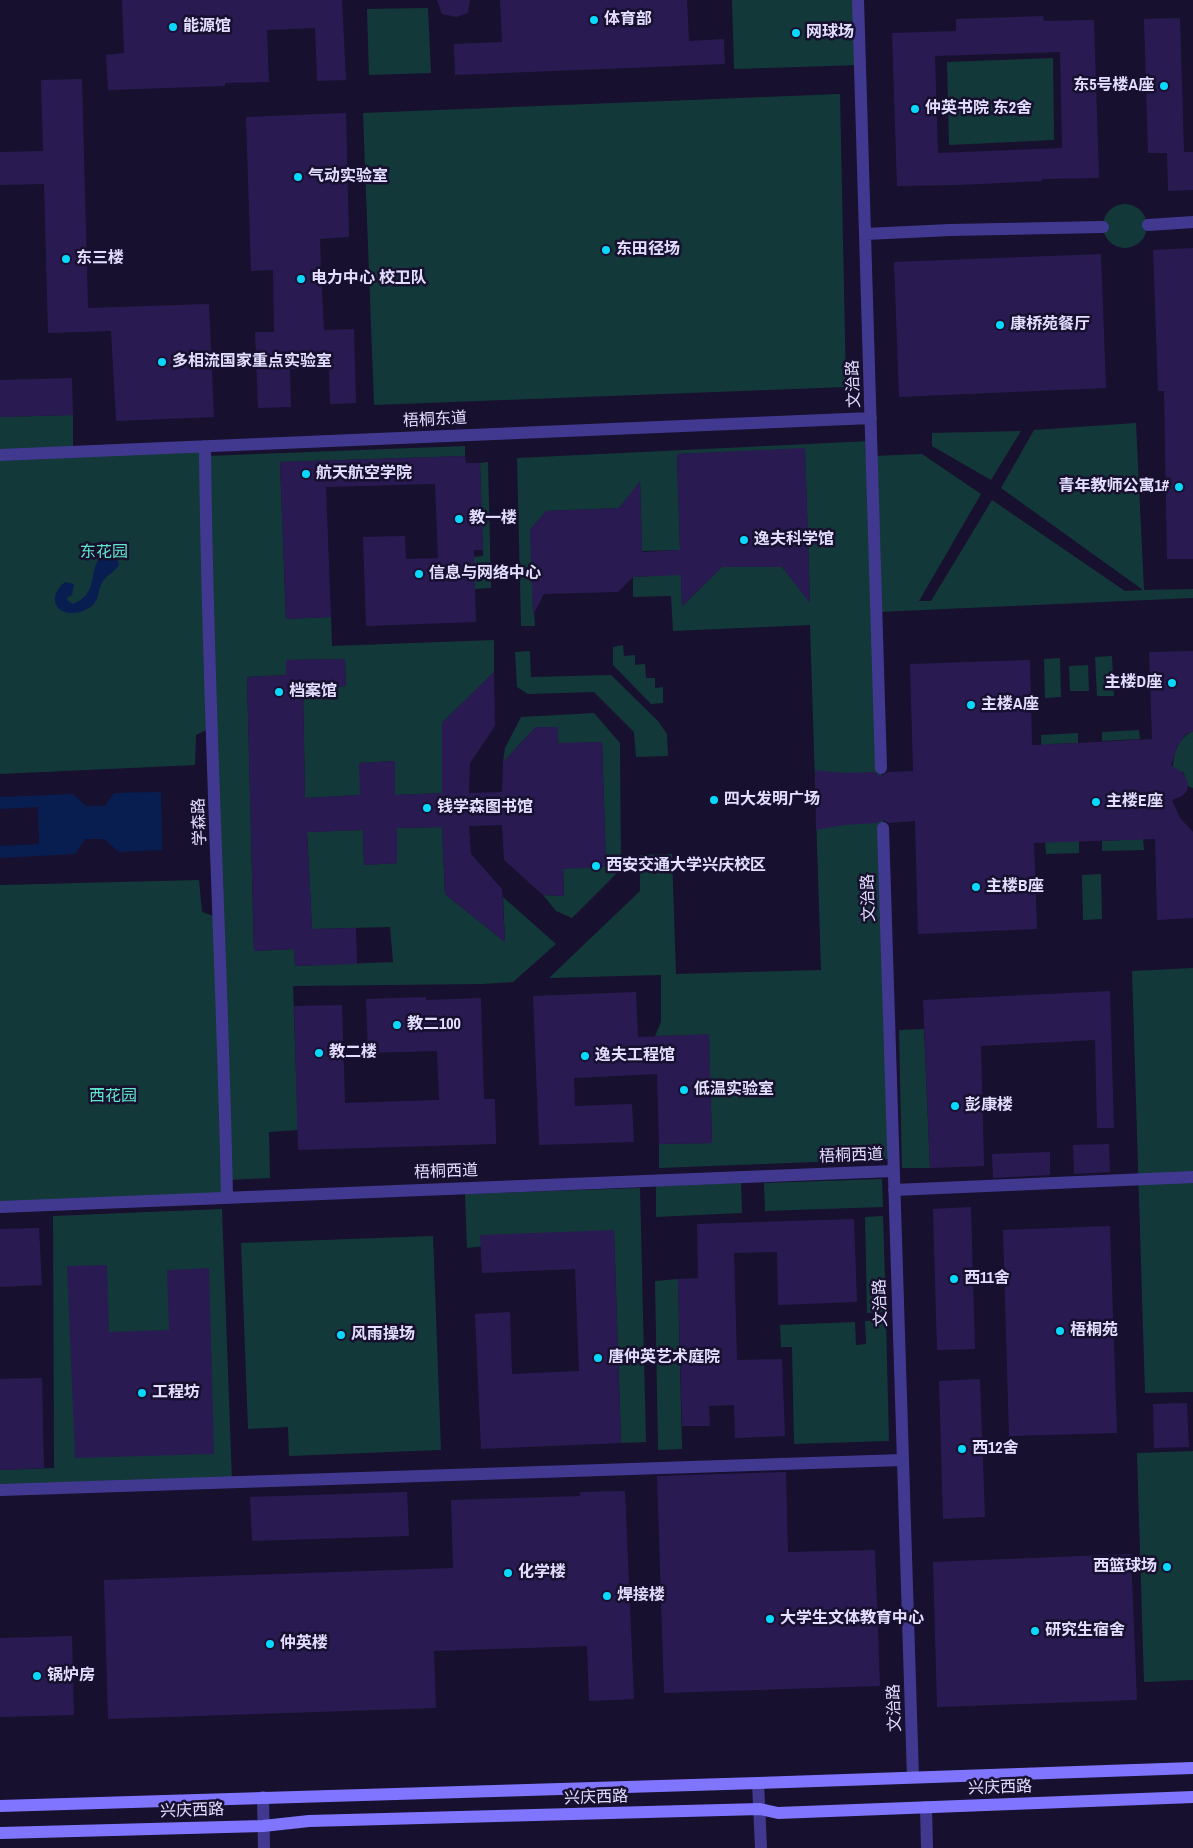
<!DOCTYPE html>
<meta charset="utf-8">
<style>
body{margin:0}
canvas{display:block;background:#17102e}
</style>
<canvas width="1193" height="1848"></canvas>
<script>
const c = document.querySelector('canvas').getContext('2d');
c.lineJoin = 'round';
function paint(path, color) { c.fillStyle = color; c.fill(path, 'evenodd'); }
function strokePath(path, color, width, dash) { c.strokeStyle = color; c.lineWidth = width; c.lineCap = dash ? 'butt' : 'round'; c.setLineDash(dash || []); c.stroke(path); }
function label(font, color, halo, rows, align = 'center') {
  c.font = font + ' "Archivo Narrow","Noto Sans SC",sans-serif'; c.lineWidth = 5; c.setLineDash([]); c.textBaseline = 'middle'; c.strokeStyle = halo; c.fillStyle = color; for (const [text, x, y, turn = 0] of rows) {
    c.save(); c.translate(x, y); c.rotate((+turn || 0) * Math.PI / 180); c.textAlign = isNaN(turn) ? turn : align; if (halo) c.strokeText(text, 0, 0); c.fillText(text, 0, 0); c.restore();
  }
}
const green = new Path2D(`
 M732 0H858L860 65 734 69Z
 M428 8 431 73 369 75 367 9Z
 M1053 58 1054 140 949 145 947 62Z
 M840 94 846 387 374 405 363 113Z
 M1103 226a22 22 0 1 1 44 0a22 22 0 1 1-44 0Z
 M73 415V452L205 446 206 456 465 446V456L280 462 286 619 331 617 332 646 494 640V672L442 723V793L395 795 394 761 360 763V795L305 798 303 689 346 686 345 659 286 660V675L247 677 254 951 294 949 295 966 393 962 390 927 312 929 307 832 363 830 364 865 397 863V828L442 827 445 894 505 942 503 897 556 944 513 982 482 984 293 986 298 1130 269 1132 270 1178 227 1180V1197L0 1207V885L199 880 202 912 219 918 212 727 196 735 195 765 0 774V417Z
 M1136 423 1144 590 1193 589V598L877 612 893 1159 659 1168V1144L712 1143 709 1035 655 1036 661 1022V975L549 978 640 891V855L672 854 676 974 821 970 810 625 673 631 671 596 633 597V577L681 574 682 606 722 567H782L810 602 805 449 677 454 680 550 642 551 640 482 619 508 546 511 530 530 535 626H521L517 458 871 441 872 456 922 454 981 494 919 601H931L992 500 1125 591 1143 590 1001 488 1034 430Z
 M1021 431 991 480 932 446V433Z
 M488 462 491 588 475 589 474 557 483 556 480 463Z
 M623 645 624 656 635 655V665L645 664 646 678H655V688L663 687V703L651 704 613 665V647Z
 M530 651 531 677 611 675 658 721 667 734 668 756 636 757 634 732 594 692 528 694 517 687 515 652Z
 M1112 656 1114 696H1097L1095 657Z
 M1060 658 1061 697 1045 698 1044 659Z
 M1088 665 1089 691H1070L1069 666Z
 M594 713 620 743 621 869 572 918 556 911 543 895 564 896 562 833 606 867 602 742 574 743 559 782 558 727H536L503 762 505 748 521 717Z
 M1139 730 1140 739 1102 741V732Z
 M1193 731V788L1187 786V781L1183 772 1173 770C1173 754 1178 738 1193 731Z
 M1078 733V743L1048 744V763H1042L1041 735Z
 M1044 822 1079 841V853L1046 854Z
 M1143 839 1144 850 1102 851V841Z
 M1101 874 1102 919 1083 920 1082 875Z
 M1193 968V1392L1145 1393 1132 971Z
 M924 1029 930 1168H902L899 1030Z
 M882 1179 883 1207 765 1211 764 1183Z
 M741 1183 742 1213 656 1217V1186Z
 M640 1188 646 1442 621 1443 614 1231 467 1248 465 1194Z
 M222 1209 232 1481 0 1490V1470L54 1468 53 1216Z
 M883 1216 886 1312 867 1313 865 1217Z
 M433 1236 441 1450 289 1456 288 1427 248 1429 241 1243Z
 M678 1279 682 1449 658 1450 655 1281Z
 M886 1320 889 1441 794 1444 792 1347H781L780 1325 855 1322 856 1345 866 1344 865 1321Z
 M1193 1451V1680L1144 1682 1137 1453Z`);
const water = new Path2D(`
 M103 554 117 556 119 565C114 573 104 576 101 585 97 594 99 602 89 608 64 623 41 602 65 582L74 584 72 595 67 598 68 601 73 604C77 602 83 599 86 595 96 583 90 566 103 554Z
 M161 792 162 850 119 852 104 839H85L75 854 0 858V846L39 844 38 807 0 809V797L73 794 86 806H105L114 793Z`);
const building = new Path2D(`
 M122 0H342L346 80 317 81 315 28 267 30 269 82 225 83V86L108 90 106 55 124 53Z
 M437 0H470L468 13 456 17 442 14Z
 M500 0H687L689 41 724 39 725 64 455 75 454 44 502 42Z
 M1043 16 1044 21 1094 20 1099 178 1042 179V181L959 185 897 186 892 33 956 31V19ZM1060 52 1062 148 938 153 935 56Z
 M1180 18 1184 152H1193V190L1168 191 1167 153H1148L1144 19Z
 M82 79 88 308 209 304 214 417 116 421 111 331 48 333 44 184 0 185V152L43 151 41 80Z
 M346 113 349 237 320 239 321 269 324 330 354 329 356 403 330 404 329 368 290 369 291 407 258 408 255 332H274L273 270 251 271 246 117Z
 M1193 248V559H1167L1164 391H1158L1153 250Z
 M1101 254 1106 388 899 397 894 262Z
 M72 378 73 415 0 417V380Z
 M805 448 810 603 782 567H722L682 606 681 575 633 577 618 592 544 594 533 615 530 530 546 511 619 508 640 481 642 552 680 550 677 454Z
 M465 456 466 463H480L483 550H474L476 622 366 626 363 537 405 536 406 559 438 558 435 484 326 487 331 617 286 619 280 462Z
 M1193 651V731L1186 734 1178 745 1171 765 1183 773 1188 783 1187 791 1182 796 1172 800 1180 818 1193 832V918L1157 920 1155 839 1034 843 1037 929 918 934 915 821 889 823 882 820 877 823 844 825 816 830 815 770 845 773 874 772 881 776 888 772 913 771 910 664 1030 660 1032 745 1078 743 1152 739 1149 652Z
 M345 659 346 686 303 689 305 798 360 795 359 763 395 761V795L442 793V723L494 672 495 726 470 763 469 793 502 792 503 762 536 727H558V743L602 742 606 867 563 869 564 896 543 895 504 860 502 825 469 826 471 854 502 889 505 942 445 894 442 827 397 828V863L364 865 363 830 307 832 312 929 356 928 357 964 295 966 294 949 254 951 247 677 286 675V660Z
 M1110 991 1114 1128H1097L1095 1040 981 1046 984 1166 930 1168 923 1000Z
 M636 992 638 1037 709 1034 712 1143 659 1144 657 1074 574 1078 575 1106 632 1104 634 1142 539 1145 533 996Z
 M426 997V1000L481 998 484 1099H495L496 1144 298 1150 294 1006 342 1005 345 1103 439 1100 437 1051 368 1053 366 999Z
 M1109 1144 1110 1172 1074 1174 1073 1145Z
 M1050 1152V1175L993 1178 992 1154Z
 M971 1207 975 1349 937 1350 933 1209Z
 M854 1219 857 1302 778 1305 777 1252 734 1253 737 1360 782 1359 785 1436 735 1438 734 1405 709 1406 710 1426H682L678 1279 698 1278 697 1224Z
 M1110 1226 1117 1433 1009 1436 1003 1230Z
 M39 1228 42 1285 0 1287V1229Z
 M614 1230 621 1443 481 1449 475 1314 510 1312 512 1374 579 1371 575 1269 482 1273 480 1235Z
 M107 1265 109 1332 169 1330 167 1270 209 1268 214 1454 75 1458 67 1266Z
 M42 1378 44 1468 0 1470V1379Z
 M980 1379 985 1517 943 1519 939 1381Z
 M1187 1403 1189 1447 1154 1448 1153 1404Z
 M786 1472 788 1552 875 1550 880 1686 664 1693 657 1476Z
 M625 1491 634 1699 589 1701 587 1646 434 1651 436 1708 108 1719 104 1580 453 1568 451 1500 580 1496V1492Z
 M407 1492 409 1536 252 1541 250 1497Z
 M1131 1554 1137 1700 937 1707 933 1562Z
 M72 1636 74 1715 0 1717V1638Z`);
const minor = new Path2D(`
 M858 0 881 768
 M1148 225 1193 222
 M866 234 950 230 1103 227
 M205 446C207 696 222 947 227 1197
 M0 455 871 418
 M883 828 913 1777
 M894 1190 1193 1177
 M0 1207 893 1171
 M0 1490 902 1460
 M926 1807 927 1848`);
const tertiary = new Path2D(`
 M758 1783 761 1848
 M263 1797 264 1848`);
const secondary = new Path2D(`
 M0 1806 758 1783 1193 1768
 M0 1833 263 1826 309 1821 760 1809 778 1813 1193 1797`);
const markers = [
 [594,20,5,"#0ad9ff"],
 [173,27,5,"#0ad9ff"],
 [796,33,5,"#0ad9ff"],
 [1164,86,5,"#0ad9ff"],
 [915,109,5,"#0ad9ff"],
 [298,177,5,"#0ad9ff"],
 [606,250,5,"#0ad9ff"],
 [66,259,5,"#0ad9ff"],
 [301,279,5,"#0ad9ff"],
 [1000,325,5,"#0ad9ff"],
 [162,362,5,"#0ad9ff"],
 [306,474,5,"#0ad9ff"],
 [1179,487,5,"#0ad9ff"],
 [459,519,5,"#0ad9ff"],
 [744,540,5,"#0ad9ff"],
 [419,574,5,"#0ad9ff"],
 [1172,683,5,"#0ad9ff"],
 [279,692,5,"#0ad9ff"],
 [971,705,5,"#0ad9ff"],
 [714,800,5,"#0ad9ff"],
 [1096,802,5,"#0ad9ff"],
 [427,808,5,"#0ad9ff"],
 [596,866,5,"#0ad9ff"],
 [976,887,5,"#0ad9ff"],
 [397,1025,5,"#0ad9ff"],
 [319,1053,5,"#0ad9ff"],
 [585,1056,5,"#0ad9ff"],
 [684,1090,5,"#0ad9ff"],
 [955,1106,5,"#0ad9ff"],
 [954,1279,5,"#0ad9ff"],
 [1060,1331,5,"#0ad9ff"],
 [341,1335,5,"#0ad9ff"],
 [598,1358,5,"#0ad9ff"],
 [142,1393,5,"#0ad9ff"],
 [962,1449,5,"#0ad9ff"],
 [1167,1567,5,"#0ad9ff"],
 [508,1573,5,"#0ad9ff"],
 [607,1596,5,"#0ad9ff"],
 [770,1619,5,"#0ad9ff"],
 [1035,1631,5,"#0ad9ff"],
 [270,1644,5,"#0ad9ff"],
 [37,1676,5,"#0ad9ff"]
];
const poiNames = [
 ["体育部",604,20],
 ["能源馆",183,27],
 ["网球场",806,33],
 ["东5号楼A座",1154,86,"right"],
 ["仲英书院 东2舍",925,109],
 ["气动实验室",308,177],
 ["东田径场",616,250],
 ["东三楼",76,259],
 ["电力中心 校卫队",311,279],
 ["康桥苑餐厅",1010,325],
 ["多相流国家重点实验室",172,362],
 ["航天航空学院",316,474],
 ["青年教师公寓1#",1169,487,"right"],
 ["教一楼",469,519],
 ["逸夫科学馆",754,540],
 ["信息与网络中心",429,574],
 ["主楼D座",1162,683,"right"],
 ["档案馆",289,692],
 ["主楼A座",981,705],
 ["四大发明广场",724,800],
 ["主楼E座",1106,802],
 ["钱学森图书馆",437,808],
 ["西安交通大学兴庆校区",606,866],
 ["主楼B座",986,887],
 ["教二100",407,1025],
 ["教二楼",329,1053],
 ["逸夫工程馆",595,1056],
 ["低温实验室",694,1090],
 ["彭康楼",965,1106],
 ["西11舍",964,1279],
 ["梧桐苑",1070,1331],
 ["风雨操场",351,1335],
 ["唐仲英艺术庭院",608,1358],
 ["工程坊",152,1393],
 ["西12舍",972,1449],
 ["西篮球场",1157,1567,"right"],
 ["化学楼",518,1573],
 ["焊接楼",617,1596],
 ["大学生文体教育中心",780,1619],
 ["研究生宿舍",1045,1631],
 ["仲英楼",280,1644],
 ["锅炉房",47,1676]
];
const streetNames = [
 ["文治路",854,384,-92],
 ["梧桐东道",435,420,-3],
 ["学森路",200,822,-92],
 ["文治路",869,898,-92],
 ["梧桐西道",851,1156,-2],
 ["梧桐西道",446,1172,-2],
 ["文治路",881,1303,-92],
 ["文治路",895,1708,-92],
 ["兴庆西路",1000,1788,-2],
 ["兴庆西路",596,1798,-2],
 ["兴庆西路",192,1811,-2]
];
const parkNames = [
 ["东花园",104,553],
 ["西花园",113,1097]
];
paint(green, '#133839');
paint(water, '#081e50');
paint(building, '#291b51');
strokePath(minor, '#413990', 12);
strokePath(tertiary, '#413990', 12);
strokePath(secondary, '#8075ff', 12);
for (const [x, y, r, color] of markers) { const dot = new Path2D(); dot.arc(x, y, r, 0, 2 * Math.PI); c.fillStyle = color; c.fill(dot); strokePath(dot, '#17102e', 2); }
label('bold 16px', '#e3deff', '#17102e', poiNames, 'left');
label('16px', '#e3deff', '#17102e', streetNames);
label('16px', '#60e8ce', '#17102e', parkNames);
</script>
